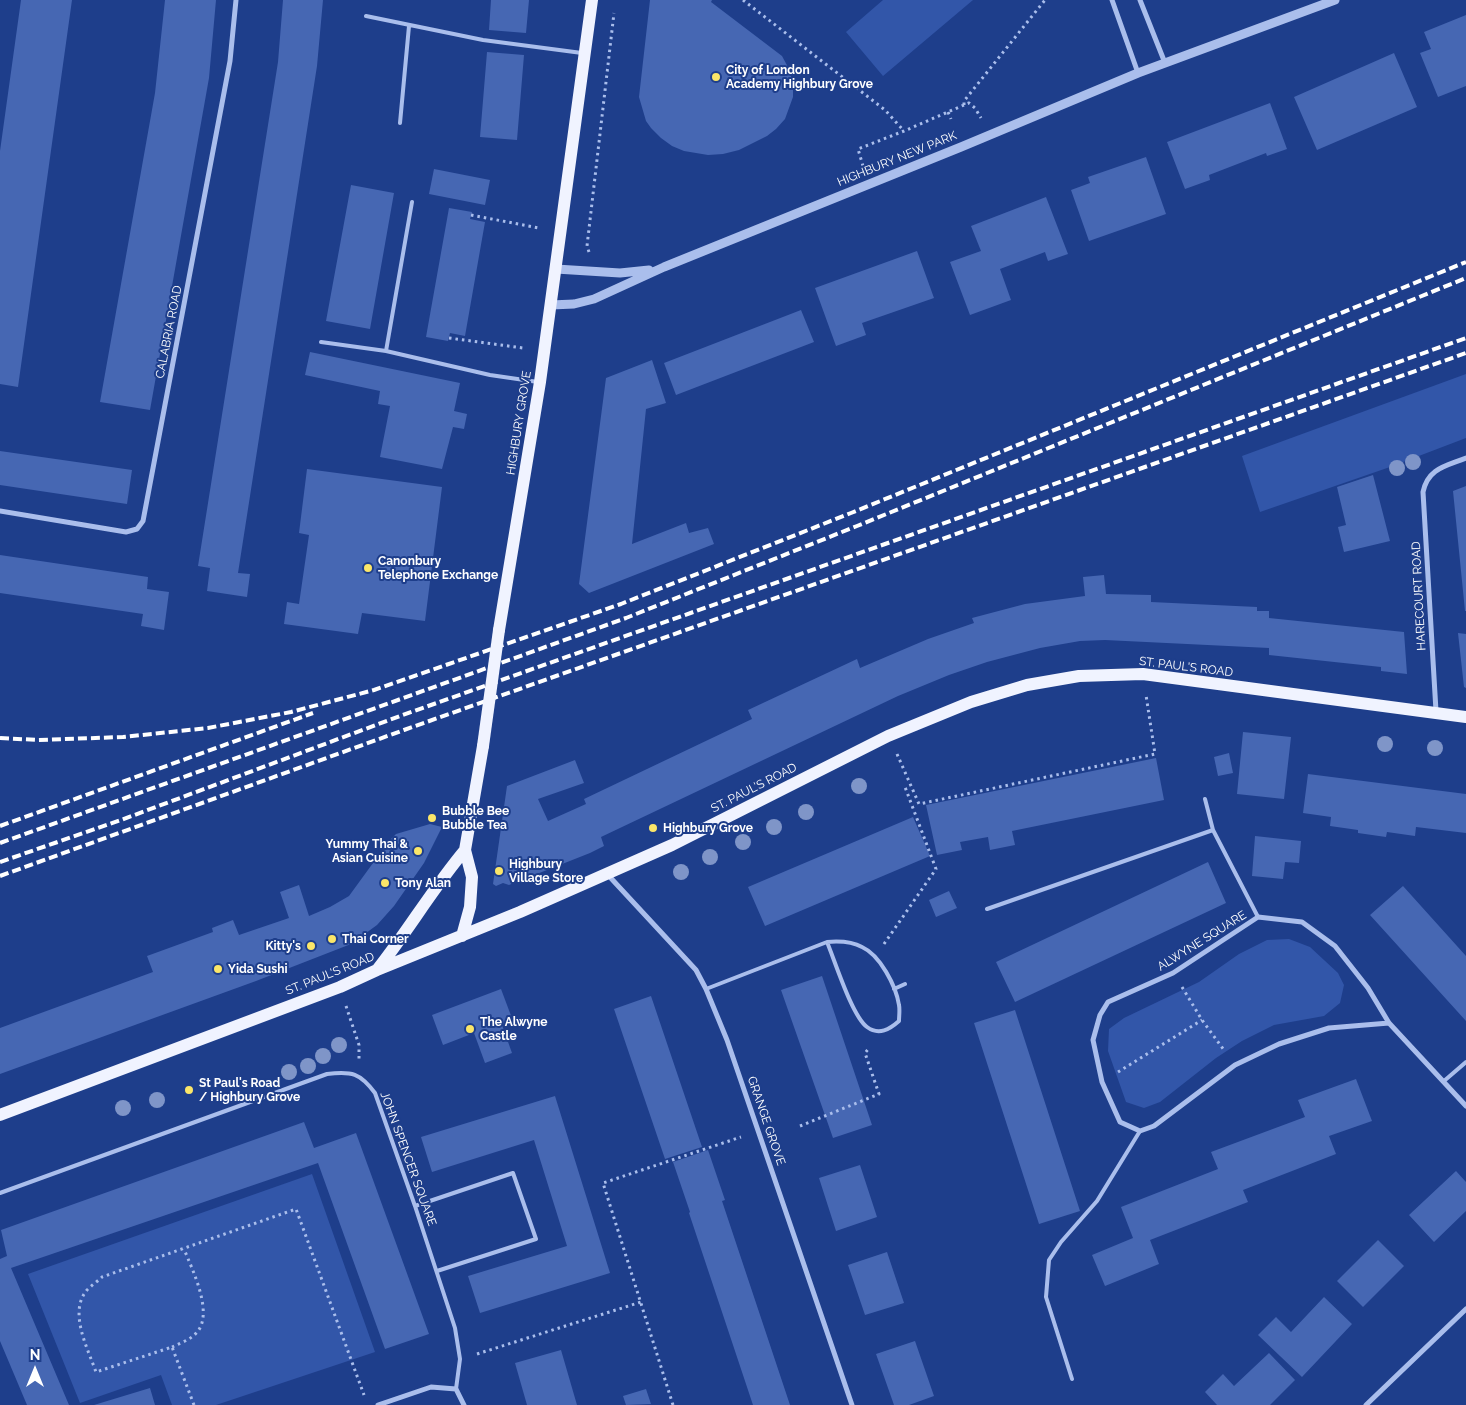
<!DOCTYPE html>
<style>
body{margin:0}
#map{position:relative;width:1466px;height:1405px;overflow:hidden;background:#1e3e8b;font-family:Raleway,sans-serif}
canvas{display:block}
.north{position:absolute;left:10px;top:1345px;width:50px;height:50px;-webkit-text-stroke:4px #1e3e8b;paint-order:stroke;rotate:0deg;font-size:14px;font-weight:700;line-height:20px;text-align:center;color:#fff}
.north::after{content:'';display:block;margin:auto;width:18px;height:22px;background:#fff;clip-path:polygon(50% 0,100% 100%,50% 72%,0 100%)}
</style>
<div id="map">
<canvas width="1466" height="1405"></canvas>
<div class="north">N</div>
</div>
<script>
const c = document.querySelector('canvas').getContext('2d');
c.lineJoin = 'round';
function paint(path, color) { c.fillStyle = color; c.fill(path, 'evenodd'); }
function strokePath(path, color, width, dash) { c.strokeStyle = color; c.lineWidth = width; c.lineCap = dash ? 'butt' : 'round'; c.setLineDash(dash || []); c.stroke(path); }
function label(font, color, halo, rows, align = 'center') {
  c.font = font + ' Raleway,sans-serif'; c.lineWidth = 4; c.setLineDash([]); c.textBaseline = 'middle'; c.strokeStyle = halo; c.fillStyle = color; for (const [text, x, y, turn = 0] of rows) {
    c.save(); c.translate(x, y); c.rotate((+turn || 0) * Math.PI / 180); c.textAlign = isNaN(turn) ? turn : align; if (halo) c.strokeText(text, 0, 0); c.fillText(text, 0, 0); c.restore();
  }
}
const green = new Path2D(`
 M883 0H973L883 76 846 32Z
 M1466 374V438L1390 467 1260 512 1242 456Z
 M1289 939 1310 947 1338 973 1344 985 1340 1003 1324 1016 1274 1025 1242 1041 1216 1058 1160 1102 1144 1108 1126 1102 1108 1051 1109 1029 1124 1018 1199 982 1239 954 1267 940Z
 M312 1174 375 1352 216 1405H172L161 1375 80 1403 28 1274Z`);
const building = new Path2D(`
 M21 0H72L18 387 0 384V151Z
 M165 0H216L209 78 150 410 100 402 155 93Z
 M283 0H323L317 66 238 573 250 574 247 597 207 591 210 568 198 566 278 62Z
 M491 0H529L526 33 489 30Z
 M650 0H712L711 2 782 56 789 69 793 84V97L785 119 776 129 767 136 739 150 723 154 708 155 684 151 672 146 661 138 651 128 646 121 639 97Z
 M1466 15V86L1438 97 1420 53 1431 49 1424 32Z
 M487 52 524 55 517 140 480 137Z
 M1394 53 1417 107 1317 150 1294 97Z
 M1270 103 1287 149 1267 156 1266 153 1209 175 1210 180 1185 189 1167 142Z
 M1146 157 1166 214 1089 241 1071 190 1090 183 1088 177Z
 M434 169 490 180 485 205 429 194Z
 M351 185 394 193 370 329 326 321Z
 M1046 197 1068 254 1048 261 1045 252 1000 269 1011 300 970 315 950 262 981 251 971 226Z
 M449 208 472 212 470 219 485 222 465 336 450 333 448 341 426 337Z
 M917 251 934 298 862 323 866 335 836 346 815 288Z
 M801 310 814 342 676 395 664 363Z
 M310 352 460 383 454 411 467 414 464 429 453 427 442 469 380 457 390 406 378 404 380 391 305 375Z
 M652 360 666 403 646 409 632 544 686 523 689 533 708 528 714 544 589 593 579 584 606 378Z
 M0 451 132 470 127 504 0 485Z
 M307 469 442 487 425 621 362 613 358 634 284 624 287 602 299 604 309 535 299 533Z
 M1373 475 1390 541 1344 552 1338 527 1346 525 1337 487Z
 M1466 486V611H1465L1453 491Z
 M0 555 148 577 147 589 169 592 164 630 141 626 143 614 0 593Z
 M1104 575 1106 594 1151 595V602L1257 607V611H1269V618L1404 632 1407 674 1381 671V667L1269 655V648L1105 640 1080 641 1040 648 987 662 949 675 898 696 601 837 604 846 590 853 509 885 503 883 496 886 493 884 507 786 575 760 584 783 538 799 548 821 586 804 584 799 752 719 748 710 857 659 860 668 928 639 974 623 972 618 1025 604 1085 596 1083 577Z
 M1458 633 1466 634V688L1464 687Z
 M1243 732 1291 737 1284 799 1237 794Z
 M1229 753 1233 773 1218 776 1214 757Z
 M1156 758 1164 800 1012 831 1015 845 990 850 988 837 960 842 962 850 937 855 926 805Z
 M1308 774 1466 794V833L1416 827 1415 836 1387 832 1386 837 1358 833V830L1330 826 1331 817 1303 813Z
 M913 817 930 856 765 926 748 887Z
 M430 824 442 827 424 863 394 906 377 925 351 944 256 981 0 1074V1028L153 972 147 956 213 932 212 928 233 920 239 935 289 918 280 892 299 885 309 916 330 907 349 896 389 841 396 834Z
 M1255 836 1301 841 1299 863 1285 862 1283 879 1252 876Z
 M1208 862 1226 903 1015 1002 996 962Z
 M1403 886 1466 956V1021L1370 915Z
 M949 891 957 908 936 917 929 900Z
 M822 976 872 1125 833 1138 781 990Z
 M501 989 513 1021 502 1025 512 1053 485 1063 474 1033 443 1045 432 1015Z
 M651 996 702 1147 665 1159 614 1009Z
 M1015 1010 1080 1211 1039 1224 974 1023Z
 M1356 1079 1372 1121 1329 1136 1336 1154 1243 1190 1248 1202 1150 1240 1159 1264 1105 1286 1092 1255 1133 1238 1121 1207 1218 1169 1211 1152 1305 1117 1298 1100Z
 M555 1096 610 1273 480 1313 468 1276 567 1246 534 1140 432 1172 421 1137Z
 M304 1122 314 1148 356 1133 429 1334 385 1349 318 1163 11 1268 69 1405H27L0 1341V1259L7 1256 1 1230Z
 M708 1150 725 1200 722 1201 790 1405H753L689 1213 690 1212 673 1162Z
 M860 1165 877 1217 836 1231 819 1178Z
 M1456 1171 1466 1182V1211L1434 1242 1409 1215Z
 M1378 1240 1404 1266 1363 1307 1337 1281Z
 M887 1252 904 1303 865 1315 848 1265Z
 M1324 1297 1352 1324 1302 1377 1258 1335 1276 1317 1291 1332Z
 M915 1341 934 1396 909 1405H894L876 1354Z
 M561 1350 577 1405H527L515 1363Z
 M1269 1353 1295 1380 1270 1405H1217L1205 1392 1223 1374 1234 1386Z
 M150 1388 155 1405H94Z
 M646 1389 651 1404 626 1405 623 1396Z`);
const path = new Path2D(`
 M743 0 885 110 904 131
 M964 105V101L1045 0
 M948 112 951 119
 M863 166 858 149 904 131 964 105 969 103 975 108 981 118
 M471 215 539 228
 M589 252 587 246 614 13
 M449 338 523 348
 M897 754 919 804 1155 754 1146 695
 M884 944 936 869 905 787
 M1182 987 1202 1020 1224 1050
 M346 1006 359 1045V1060
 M1118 1072 1202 1020
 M800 1126 879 1094 865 1053 870 1047
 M172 1347C181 1343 192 1339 198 1331 213 1311 192 1269 184 1249
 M477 1354 641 1302
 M194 1405 172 1347 96 1372C88 1349 68 1312 87 1290 92 1285 98 1281 102 1277L296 1209 364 1395
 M673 1405 603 1183 741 1137`);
const service = new Path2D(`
 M366 16 483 40 582 53
 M400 123 409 26
 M321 342 386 351 490 375 538 382
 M386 351 412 202
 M1205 799 1213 830
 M987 909 1213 830 1258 917
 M706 989 827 942C839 941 851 941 862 947 880 955 896 986 899 1005 900 1010 899 1016 899 1021 890 1029 879 1036 867 1027 852 1016 835 961 827 942
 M894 989 905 984
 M1444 1081 1466 1062
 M0 1193 327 1074C352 1071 360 1073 375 1093L415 1206 455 1328 460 1359 456 1389
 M415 1206 513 1173 536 1239 437 1271
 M1072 1379 1046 1297 1049 1260 1061 1242 1097 1201 1140 1131`);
const minor = new Path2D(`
 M1112 0 1138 73
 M1140 0 1165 63
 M0 511 126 532 137 529 143 521 230 61 236 0
 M1436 711 1423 492C1428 468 1446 466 1466 458
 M608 875 696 970 706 989 727 1040 852 1405
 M1389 1023 1329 1028 1279 1044 1235 1065 1154 1126 1140 1131 1120 1122 1102 1082 1093 1040 1100 1015 1108 1002 1173 973 1258 917 1302 922 1335 946 1368 988 1389 1023 1466 1106
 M378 1405 431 1387 456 1389 464 1405
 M1366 1405 1466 1309`);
const tertiary = new Path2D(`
 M556 269 620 273 649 270
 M551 305 574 304 594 299 664 267 961 147 1138 73 1335 0`);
const primary = new Path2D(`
 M499 630 540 382 592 0
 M462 936 470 907 472 877 465 850 483 746
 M377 970C408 931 433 888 465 850
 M0 1115 340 987 377 970 520 912 672 845 888 736 971 702 1027 685 1079 676 1143 674 1466 717`);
const rail = new Path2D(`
 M0 738 38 740 123 737 208 728 291 712 374 690 621 604 851 513 1466 262
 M0 826 313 713
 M0 843 626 618 857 526 1466 278
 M0 862 121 820 400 716 1466 338
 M0 876 404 730 1466 353`);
const primaryBridge = new Path2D(`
 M483 746 499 630`);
const trees = [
 [1413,462],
 [1397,468],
 [1385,744],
 [1435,748],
 [859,786],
 [806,812],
 [774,827],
 [743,842],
 [710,857],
 [681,872],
 [339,1045],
 [323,1056],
 [308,1066],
 [289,1072],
 [157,1100],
 [123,1108]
];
const markers = [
 [716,77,5,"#fbe669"],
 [368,568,5,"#fbe669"],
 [432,818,5,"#fbe669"],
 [653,828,5,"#fbe669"],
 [418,851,5,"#fbe669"],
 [499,871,5,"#fbe669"],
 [385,883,5,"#fbe669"],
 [332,939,5,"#fbe669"],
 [311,946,5,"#fbe669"],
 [218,969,5,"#fbe669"],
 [470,1029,5,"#fbe669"],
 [189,1090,5,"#fbe669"]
];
const poiNames = [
 ["City of London",726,70],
 ["Academy Highbury Grove",726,84],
 ["Canonbury",378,561],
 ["Telephone Exchange",378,575],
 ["Bubble Bee",442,811],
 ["Bubble Tea",442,825],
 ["Highbury Grove",663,828],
 ["Yummy Thai &",408,844,"right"],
 ["Asian Cuisine",408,858,"right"],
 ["Highbury",509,864],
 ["Village Store",509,878],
 ["Tony Alan",395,883],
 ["Thai Corner",342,939],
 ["Kitty's",301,946,"right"],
 ["Yida Sushi",228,969],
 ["The Alwyne",480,1022],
 ["Castle",480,1036],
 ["St Paul's Road",199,1083],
 ["/ Highbury Grove",199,1097]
];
const streetNames = [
 ["HIGHBURY NEW PARK",897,159,-22],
 ["CALABRIA ROAD",169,332,-79],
 ["HIGHBURY GROVE",519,423,-81],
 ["HARECOURT ROAD",1419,596,-93],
 ["ST. PAUL'S ROAD",1186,667,7],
 ["ST. PAUL'S ROAD",754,788,-27],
 ["ALWYNE SQUARE",1202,941,-32],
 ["ST. PAUL'S ROAD",330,974,-22],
 ["GRANGE GROVE",766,1121,71],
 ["JOHN SPENCER SQUARE",408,1159,70]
];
paint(green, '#3256a9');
paint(building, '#4667b3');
strokePath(path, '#aabeec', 3, [2.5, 4]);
strokePath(service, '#aabeec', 4);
strokePath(minor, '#aabeec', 5);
strokePath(tertiary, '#aabeec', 9);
strokePath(primary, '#f0f3ff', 12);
strokePath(rail, '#fff', 4, [9, 4]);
strokePath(primaryBridge, '#f0f3ff', 12);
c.fillStyle = '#7f95c8';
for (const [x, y] of trees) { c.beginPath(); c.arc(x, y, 8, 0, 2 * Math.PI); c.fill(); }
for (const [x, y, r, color] of markers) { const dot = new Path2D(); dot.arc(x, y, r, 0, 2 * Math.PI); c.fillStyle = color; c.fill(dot); strokePath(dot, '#1e3e8b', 2); }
label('bold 12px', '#fff', '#1e3e8b', poiNames, 'left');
label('12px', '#fff', '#1e3e8b', streetNames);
</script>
